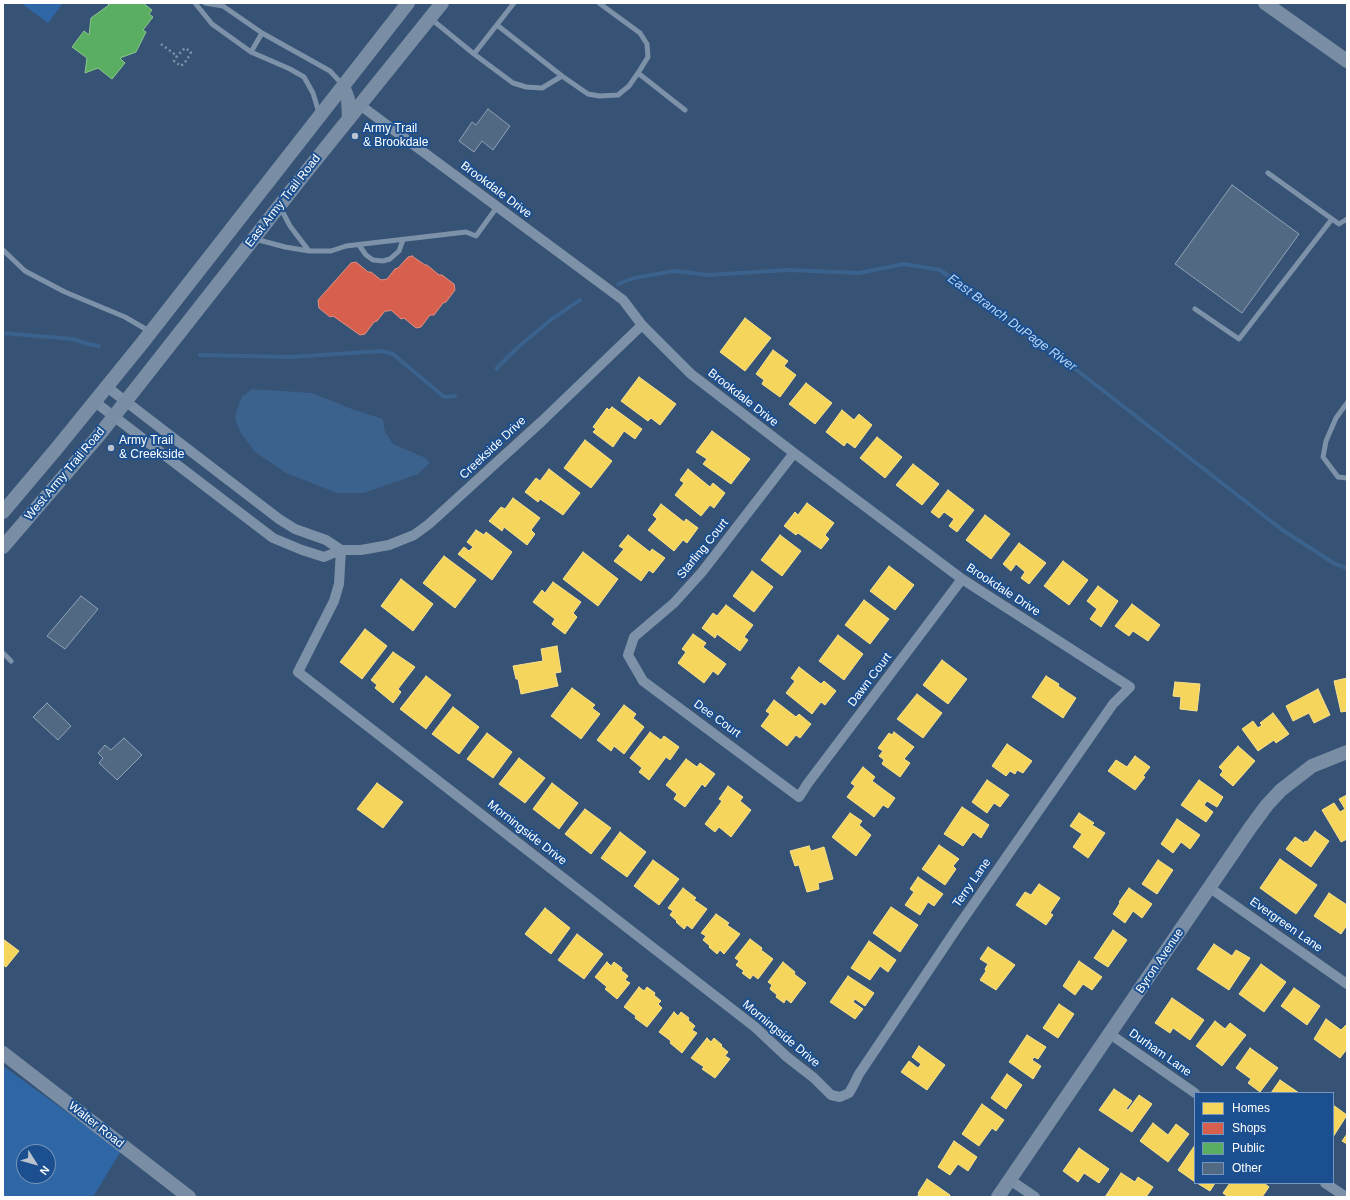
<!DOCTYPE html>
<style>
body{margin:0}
#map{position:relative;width:1350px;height:1200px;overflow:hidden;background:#365274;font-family:Helvetica,sans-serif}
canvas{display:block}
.frame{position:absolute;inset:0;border:4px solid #fff;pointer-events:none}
.legend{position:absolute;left:1194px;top:1092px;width:140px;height:92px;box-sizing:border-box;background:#1b4f8f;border:1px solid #7695bc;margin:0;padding:5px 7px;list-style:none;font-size:12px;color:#fff}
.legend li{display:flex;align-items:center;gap:8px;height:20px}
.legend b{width:20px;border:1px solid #7695bc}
.north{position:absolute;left:16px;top:1144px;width:40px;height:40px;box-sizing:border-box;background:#1b4f8f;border:1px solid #7695bc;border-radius:50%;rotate:127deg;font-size:11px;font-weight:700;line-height:16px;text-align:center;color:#fff}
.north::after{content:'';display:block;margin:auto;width:14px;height:18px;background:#b9c2ce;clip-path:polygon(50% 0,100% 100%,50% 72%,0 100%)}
</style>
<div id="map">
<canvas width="1350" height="1200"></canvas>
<div class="frame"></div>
<ul class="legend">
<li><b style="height:11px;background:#f6d55c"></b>Homes</li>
<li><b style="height:11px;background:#d6604d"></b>Shops</li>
<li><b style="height:11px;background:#5aae61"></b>Public</li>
<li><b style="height:11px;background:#526984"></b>Other</li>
</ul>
<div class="north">N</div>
</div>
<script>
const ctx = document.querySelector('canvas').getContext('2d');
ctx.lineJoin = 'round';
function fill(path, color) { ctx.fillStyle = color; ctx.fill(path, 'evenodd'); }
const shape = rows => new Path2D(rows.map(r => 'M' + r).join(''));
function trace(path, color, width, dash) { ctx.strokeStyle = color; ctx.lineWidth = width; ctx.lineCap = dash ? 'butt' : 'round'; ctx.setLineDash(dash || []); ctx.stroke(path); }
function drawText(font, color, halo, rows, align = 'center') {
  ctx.font = font + ' Helvetica,sans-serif'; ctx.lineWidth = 4; ctx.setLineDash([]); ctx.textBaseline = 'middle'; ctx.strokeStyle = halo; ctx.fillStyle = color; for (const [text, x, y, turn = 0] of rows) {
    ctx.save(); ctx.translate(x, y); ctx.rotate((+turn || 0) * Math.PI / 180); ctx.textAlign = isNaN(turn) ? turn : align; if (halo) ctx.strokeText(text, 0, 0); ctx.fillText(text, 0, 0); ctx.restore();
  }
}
fill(shape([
 [21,3,63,3,48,23],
 [3,1066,121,1151,93,1197,3,1197],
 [24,1152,48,1152,48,1176,24,1176]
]), '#2f66a5');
fill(shape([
 [252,389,312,393,352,409,383,419,385,432,393,444,426,458,430,463,418,474,364,493,337,493,286,473,255,452,241,433,236,422,235,415,242,397]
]), '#3b618d');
const homes = shape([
 [745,318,771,338,745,371,720,352,745,318],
 [773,350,788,361,784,366,796,375,780,397,762,384,764,380,756,374,773,350],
 [639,377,676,404,660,425,651,418,648,421,621,401,639,377],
 [806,383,832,403,815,424,789,404,806,383],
 [612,407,642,429,635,439,624,431,613,447,593,432,596,429,593,427,607,408,609,410,612,407],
 [842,410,854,420,859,414,872,425,855,448,847,442,844,446,826,432,842,410],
 [712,431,750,459,731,484,703,464,707,459,696,452,712,431],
 [877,437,902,457,885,478,860,458,877,437],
 [585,440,612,461,591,488,564,468,585,440],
 [913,464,939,484,922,505,896,485,913,464],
 [549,469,580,493,563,515,540,499,538,502,525,492,536,478,540,481,549,469],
 [688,469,710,487,713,483,725,493,714,508,710,505,701,516,675,495,684,483,680,480,688,469],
 [948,490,974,510,957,532,949,526,954,519,944,512,939,518,931,512,948,490],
 [513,498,540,518,531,530,535,534,527,545,504,527,502,531,489,521,501,507,505,509,513,498],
 [807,503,834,523,825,535,829,539,821,549,798,533,796,535,784,526,795,512,798,515,807,503],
 [661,504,684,522,686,519,698,528,687,543,683,540,674,551,648,530,657,519,653,515,661,504],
 [985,515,1010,534,991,559,966,540,985,515],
 [476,530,484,535,486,532,512,552,492,580,458,554,464,547,469,551,473,547,467,542,476,530],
 [628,535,650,552,652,549,665,558,653,573,649,570,641,581,614,561,624,549,619,546,628,535],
 [780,535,801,551,782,576,761,560,780,535],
 [1019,543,1046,563,1029,584,1021,578,1025,572,1016,564,1011,571,1003,564,1019,543],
 [583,552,618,579,598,606,563,579,583,552],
 [444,556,476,580,455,608,423,583,444,556],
 [1063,561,1088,580,1069,605,1044,586,1063,561],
 [889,566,914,585,895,610,870,591,889,566],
 [752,571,773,587,754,612,733,596,752,571],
 [401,579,433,604,413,631,381,606,401,579],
 [553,582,581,602,573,613,577,617,565,634,552,624,555,619,533,602,542,590,545,593,553,582],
 [1098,586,1118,601,1101,627,1090,619,1097,609,1087,601,1098,586],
 [864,600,889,619,870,644,845,625,864,600],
 [1132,604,1160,625,1148,641,1133,631,1129,636,1115,626,1132,604],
 [726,605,753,625,744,637,748,640,740,651,717,634,715,638,702,628,713,613,717,616,726,605],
 [365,629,387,646,362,679,340,662,365,629],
 [693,634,706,643,703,647,726,664,718,675,713,671,704,683,678,663,686,652,682,649,693,634],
 [838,635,863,654,844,680,819,661,838,635],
 [557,646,561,672,555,673,558,686,521,694,518,679,516,679,513,666,543,661,541,649,557,646],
 [393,652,415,667,398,689,401,692,393,703,375,688,377,685,371,680,393,652],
 [942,660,967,679,948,704,923,685,942,660],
 [799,667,821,684,824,681,836,691,825,705,821,702,812,714,786,693,795,681,791,678,799,667],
 [426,676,451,695,426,729,400,709,426,676],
 [1046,676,1059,684,1058,686,1076,698,1063,718,1032,697,1046,676],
 [1347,678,1347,711,1341,712,1334,681,1347,678],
 [1175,682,1200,684,1197,711,1180,709,1181,697,1173,696,1175,682],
 [572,688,595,705,592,708,600,714,581,739,551,716,572,688],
 [1318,689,1330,715,1314,723,1309,713,1293,721,1286,706,1318,689],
 [917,694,942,713,923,738,897,719,917,694],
 [774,700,796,717,799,714,811,724,800,738,796,735,787,746,761,726,770,714,766,711,774,700],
 [624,705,636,714,633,718,644,727,624,754,614,746,611,751,597,740,624,705],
 [453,707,479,727,459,754,432,734,453,707],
 [1273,713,1289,734,1276,743,1274,740,1258,751,1242,729,1253,721,1258,728,1262,725,1260,723,1273,713],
 [650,732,661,740,664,736,679,747,670,760,666,757,649,780,639,772,642,768,630,758,650,732],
 [894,732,914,747,904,759,910,763,900,777,882,764,884,760,879,756,883,751,878,748,889,733,892,735,894,732],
 [487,733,512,752,493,778,467,759,487,733],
 [1007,744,1032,761,1023,773,1017,770,1015,774,1010,771,1006,776,992,766,1007,744],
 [1238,746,1255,761,1233,786,1220,775,1223,771,1219,767,1238,746],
 [1135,756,1150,767,1143,776,1145,777,1135,790,1108,771,1116,760,1127,767,1135,756],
 [519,758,545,778,525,803,499,784,519,758],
 [686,759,697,767,700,763,715,774,705,787,702,784,685,807,674,799,677,794,666,785,686,759],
 [863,767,875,777,872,781,895,798,888,808,883,805,874,817,847,797,855,786,851,783,863,767],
 [987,780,1009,795,1000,807,994,803,987,813,972,802,987,780],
 [1199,780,1223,797,1217,807,1207,801,1204,805,1213,812,1206,822,1181,805,1199,780],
 [377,783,403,802,383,828,357,809,377,783],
 [552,783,578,803,559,829,533,809,552,783],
 [728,786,743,797,740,801,751,810,731,837,719,827,715,832,705,824,722,801,719,799,728,786],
 [1347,795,1347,839,1341,842,1322,810,1334,803,1340,812,1345,809,1339,799,1347,795],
 [962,807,989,825,981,838,973,832,963,846,944,834,962,807],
 [585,809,611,828,591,854,565,834,585,809],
 [850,813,862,821,859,825,871,835,856,856,832,837,850,813],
 [1079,813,1094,823,1092,825,1105,833,1088,858,1073,847,1082,834,1070,826,1079,813],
 [1177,819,1200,835,1190,849,1181,842,1173,853,1161,844,1177,819],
 [1315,831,1329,841,1311,867,1286,849,1295,837,1304,843,1305,841,1307,842,1315,831],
 [620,832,646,852,627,877,601,858,620,832],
 [939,845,959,859,953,866,956,869,945,885,922,869,939,845],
 [809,846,811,851,824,847,833,879,818,883,819,889,807,892,799,865,795,866,790,851,809,846],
 [1280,859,1317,885,1296,914,1260,888,1280,859],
 [653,860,679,879,659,905,634,886,653,860],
 [1158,860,1173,870,1157,894,1142,884,1158,860],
 [918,877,943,894,934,906,928,902,920,915,905,905,914,892,910,889,918,877],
 [1039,884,1060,898,1050,913,1053,915,1046,925,1016,905,1025,892,1031,895,1039,884],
 [683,888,696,898,694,900,707,909,692,929,687,925,684,929,676,922,677,921,670,915,673,911,668,908,683,888],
 [1129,888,1152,904,1142,918,1133,911,1125,923,1113,914,1120,903,1119,902,1129,888],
 [1329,893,1347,905,1347,925,1341,934,1314,916,1329,893],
 [891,907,918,925,900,952,873,933,891,907],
 [545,908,570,928,551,954,525,934,545,908],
 [716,914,729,923,727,925,740,934,724,954,720,950,717,954,709,947,710,946,703,940,706,936,701,933,716,914],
 [1113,930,1127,940,1108,967,1094,958,1113,930],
 [577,934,603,954,584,979,558,960,577,934],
 [3,939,19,951,6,967,3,965,3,939],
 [750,939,762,948,761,950,773,959,758,979,753,975,750,979,742,973,744,971,736,965,739,961,735,958,750,939],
 [869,941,896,960,888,972,880,966,870,980,851,968,869,941],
 [1214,944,1232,956,1236,950,1250,958,1229,990,1197,969,1214,944],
 [988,947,1015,965,996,990,980,980,986,971,985,969,988,964,980,959,988,947],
 [1079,961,1102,977,1092,990,1083,984,1075,995,1063,986,1079,961],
 [607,962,611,966,614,962,622,968,621,970,628,976,625,980,630,983,617,999,605,989,607,987,595,977,607,962],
 [783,962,795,972,794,974,806,983,791,1003,786,999,784,1003,776,997,777,995,770,989,772,985,768,982,783,962],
 [1261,964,1286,982,1264,1012,1239,994,1261,964],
 [848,976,874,993,865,1006,855,999,853,1002,863,1009,855,1019,830,1002,848,976],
 [639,987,644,991,647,987,655,993,654,995,661,1001,658,1004,662,1008,647,1027,635,1018,636,1016,624,1007,639,987],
 [1294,988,1320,1006,1307,1025,1281,1006,1294,988],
 [1172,998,1204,1020,1190,1040,1173,1028,1170,1033,1155,1023,1172,998],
 [1059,1004,1074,1014,1058,1038,1043,1028,1059,1004],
 [674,1012,678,1016,681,1012,689,1018,688,1020,695,1026,692,1030,697,1033,682,1053,670,1043,671,1041,659,1032,674,1012],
 [1326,1019,1341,1030,1346,1025,1347,1025,1347,1049,1340,1058,1314,1039,1326,1019],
 [1215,1021,1225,1029,1230,1023,1246,1035,1222,1066,1196,1046,1215,1021],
 [1027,1035,1046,1047,1038,1059,1034,1057,1032,1060,1041,1066,1033,1079,1009,1062,1027,1035],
 [707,1038,711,1042,714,1038,722,1045,721,1046,728,1052,725,1056,730,1059,715,1078,702,1069,704,1067,691,1058,707,1038],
 [919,1046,945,1065,927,1090,901,1072,909,1061,918,1068,921,1064,912,1057,919,1046],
 [1250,1048,1278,1068,1260,1092,1248,1083,1251,1079,1236,1068,1250,1048],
 [1007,1074,1022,1085,1006,1109,991,1098,1007,1074],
 [1280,1080,1299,1093,1271,1093,1280,1080],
 [1114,1089,1132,1101,1126,1109,1128,1110,1139,1095,1152,1104,1132,1132,1099,1110,1114,1089],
 [982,1104,1004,1120,996,1131,992,1128,979,1146,962,1134,982,1104],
 [1333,1105,1347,1115,1333,1137,1333,1105],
 [1153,1123,1168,1135,1176,1124,1189,1134,1168,1162,1140,1141,1153,1123],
 [1347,1134,1347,1144,1342,1141,1347,1134],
 [954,1141,977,1157,968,1171,958,1164,950,1175,938,1167,954,1141],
 [1195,1145,1195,1182,1178,1170,1195,1145],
 [1079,1148,1109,1169,1099,1183,1084,1173,1078,1182,1063,1171,1079,1148],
 [1121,1173,1135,1182,1138,1177,1153,1187,1146,1197,1105,1197,1121,1173],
 [927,1179,950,1195,949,1197,917,1197,919,1194,918,1193,927,1179],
 [1197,1183,1215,1183,1210,1191,1197,1183],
 [1230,1183,1264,1183,1269,1187,1262,1197,1228,1197,1223,1193,1230,1183]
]);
fill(homes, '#f6d55c');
trace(homes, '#f9e28d', 1);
const shops = shape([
 [412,256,425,265,427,265,439,275,442,275,454,284,455,290,446,302,443,303,434,315,430,315,421,327,416,328,404,318,401,319,391,310,389,311,385,311,377,321,374,322,365,334,360,335,333,316,330,317,319,308,318,300,351,263,356,262,368,272,371,272,381,280,387,279,395,269,398,268,408,257,412,256]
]);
fill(shops, '#d6604d');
trace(shops, '#e29082', 1);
const public = shape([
 [107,3,143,3,152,10,149,14,153,17,143,30,146,32,136,52,120,58,125,63,112,79,98,68,85,73,87,58,72,47,84,31,89,35,91,18,109,5,107,3]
]);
fill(public, '#5aae61');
trace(public, '#8cc690', 1);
trace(shape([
 [618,284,634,278,674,271,708,275,788,270,859,273,904,264,940,270,990,305,1056,354,1281,529,1335,564,1347,568],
 [3,333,73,339,88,344,99,346],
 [200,355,291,357,382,351,393,354,444,397,455,396],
 [496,369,517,348,552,319,580,300]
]), '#3b618d', 4);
const building = shape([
 [488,109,510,126,493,150,482,141,474,152,459,141,472,122,476,125,488,109],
 [1232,185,1299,234,1242,313,1175,264,1232,185],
 [81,596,98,609,65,649,47,636,81,596],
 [47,703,71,726,58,740,33,717,47,703],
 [124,738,142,755,117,780,99,763,103,758,98,753,105,745,111,750,124,738]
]);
fill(building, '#526984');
trace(building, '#92a2b6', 1);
trace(shape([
 [161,44,177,56,174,61,181,66,187,60,191,52,185,48,177,56]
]), '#7d92a8', 2.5, [2, 3]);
trace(shape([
 [195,3,212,24,251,52,290,69,304,77,313,93,319,113],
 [205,3,223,6,262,33,330,71,343,85],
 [599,3,640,33,647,44,648,57,638,73],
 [430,18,474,54,514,3],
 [497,25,562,76,588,94,599,96,618,95,629,86,638,73,685,110],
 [251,52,262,33],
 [474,54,513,83,526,87,542,88,562,76],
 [1268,173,1339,224,1347,219],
 [255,239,285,247,309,251,290,226,280,207],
 [359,245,366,255,373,260,383,261,390,259,399,251,403,240],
 [3,250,25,271,65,292,125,317,149,331],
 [309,251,331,251,346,246,466,232,476,236,497,207],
 [1195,309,1239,339,1332,219],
 [1347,403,1336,418,1326,441,1323,457,1338,477,1347,478],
 [3,653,11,661]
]), '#7d92a8', 5);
trace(shape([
 [360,105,623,300,642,325,691,374,794,453,962,579,1130,687,1113,704,959,925,859,1074,853,1086,849,1093,840,1097,831,1095,814,1078,787,1057,755,1027,298,672,334,601,339,584,341,550,361,550,389,545,414,535,429,524,541,422,642,325],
 [95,402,273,538,302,550,324,557,341,550,326,540,295,529,279,519,107,387],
 [794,453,702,572,674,603,634,637,628,655,643,681,799,797,808,783,962,579],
 [1210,888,1347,984],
 [1110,1034,1195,1093],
 [1010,1180,1035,1197],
 [1325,1183,1346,1197]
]), '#7d92a8', 10);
trace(shape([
 [1265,3,1347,61],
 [343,86,348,99,349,119],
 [3,512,57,448,143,342,408,3],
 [3,547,100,434,306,172,442,3],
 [3,1053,189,1197],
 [998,1197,1250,828,1267,805,1281,790,1312,766,1347,752]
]), '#798da4', 14);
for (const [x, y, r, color] of [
 [355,136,4,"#b9c2ce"],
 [111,448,4,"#b9c2ce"]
]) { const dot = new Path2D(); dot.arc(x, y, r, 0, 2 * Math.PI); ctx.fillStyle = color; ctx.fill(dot); trace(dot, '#1b4f8f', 1.5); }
drawText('12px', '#fff', '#1b4f8f', [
 ["Army Trail",363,129],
 ["& Brookdale",363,143],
 ["Army Trail",119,441],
 ["& Creekside",119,455]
], 'left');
drawText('12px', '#fff', '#1b4f8f', [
 ["Brookdale Drive",496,190,37],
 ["East Army Trail Road",283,201,-52],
 ["Brookdale Drive",743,398,38],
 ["Creekside Drive",493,448,-43],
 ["West Army Trail Road",65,474,-50],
 ["Starling Court",703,549,-51],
 ["Brookdale Drive",1003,590,33],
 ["Dawn Court",870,680,-53],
 ["Dee Court",717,719,36],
 ["Morningside Drive",527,833,38],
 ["Terry Lane",972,883,-55],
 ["Evergreen Lane",1286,925,35],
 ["Byron Avenue",1160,961,-56],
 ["Morningside Drive",781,1034,40],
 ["Durham Lane",1160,1053,35],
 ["Walter Road",96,1125,38]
]);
drawText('italic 13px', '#b5d3f5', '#1b4f8f', [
 ["East Branch DuPage River",1012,323,36]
]);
</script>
